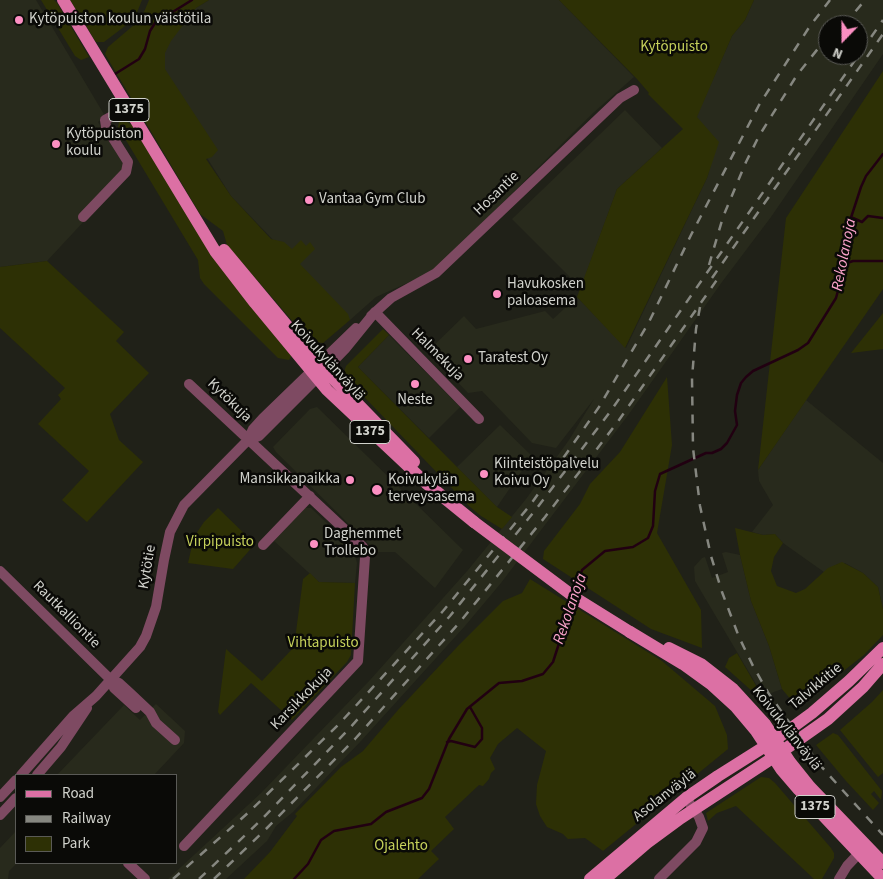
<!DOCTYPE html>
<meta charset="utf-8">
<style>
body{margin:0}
#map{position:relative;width:883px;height:879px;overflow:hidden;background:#202118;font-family:"Source Sans 3",sans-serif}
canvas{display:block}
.legend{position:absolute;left:15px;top:774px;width:162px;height:90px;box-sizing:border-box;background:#0a0a07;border:1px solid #5a5a56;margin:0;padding:6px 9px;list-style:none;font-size:15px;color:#d1d2cc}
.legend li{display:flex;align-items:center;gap:10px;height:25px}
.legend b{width:25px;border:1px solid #5a5a56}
.north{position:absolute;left:818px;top:15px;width:50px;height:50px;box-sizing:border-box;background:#0a0a07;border:1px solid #5a5a56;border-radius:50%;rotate:202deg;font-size:14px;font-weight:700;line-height:20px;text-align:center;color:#d1d2cc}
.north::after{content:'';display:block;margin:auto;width:18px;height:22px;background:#fc8fc2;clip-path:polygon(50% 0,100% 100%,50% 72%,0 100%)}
</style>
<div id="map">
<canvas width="883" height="879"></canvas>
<ul class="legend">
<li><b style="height:6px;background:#dc70a4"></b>Road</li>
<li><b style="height:6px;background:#868780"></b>Railway</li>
<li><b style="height:14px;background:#2d3005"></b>Park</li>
</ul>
<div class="north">N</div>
</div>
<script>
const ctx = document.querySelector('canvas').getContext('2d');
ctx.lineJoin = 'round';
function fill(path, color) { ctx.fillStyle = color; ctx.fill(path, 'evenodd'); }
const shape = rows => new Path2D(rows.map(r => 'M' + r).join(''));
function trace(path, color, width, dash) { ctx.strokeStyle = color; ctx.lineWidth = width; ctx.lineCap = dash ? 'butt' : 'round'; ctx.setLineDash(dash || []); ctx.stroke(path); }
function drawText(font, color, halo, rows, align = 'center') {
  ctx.font = font + ' "Source Sans 3",sans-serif'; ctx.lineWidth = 5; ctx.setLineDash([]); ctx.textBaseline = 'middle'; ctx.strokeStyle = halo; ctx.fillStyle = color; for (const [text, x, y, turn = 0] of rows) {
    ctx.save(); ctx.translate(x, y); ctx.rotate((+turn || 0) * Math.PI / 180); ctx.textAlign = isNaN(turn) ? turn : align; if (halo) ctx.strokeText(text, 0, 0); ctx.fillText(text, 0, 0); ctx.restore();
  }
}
fill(shape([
 [0,0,36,0,105,116,98,122,125,167,87,218,47,261,0,267],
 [209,0,559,0,634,77,593,113,434,271,376,297,350,320,231,196,135,43],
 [754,0,883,0,883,54,771,217,722,282,629,414,501,583,465,626,361,741,293,812,276,826,267,841,226,879,168,879,261,793,370,680,468,570,526,499,569,440,594,399,556,448,532,443,482,391,468,393,428,351,464,316,476,329,545,311,553,319,577,297,626,348,707,178,711,164,696,117,732,36,745,20],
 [828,25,858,25,858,55,828,55],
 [625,110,662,148,617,189,581,288,512,219],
 [389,335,460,407,429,438,358,367],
 [806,400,883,463,883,609,878,587,863,573,845,563,838,564,824,572,783,543,775,534,763,535,752,532,773,505,759,481,758,470],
 [317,407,463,550,435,588,395,552,371,552,371,546,276,452,273,447,310,409],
 [500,425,532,456,497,507,457,467],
 [305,508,311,508,353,548,357,563,355,583,319,582,274,541],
 [726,552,740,555,751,601,769,646,782,689,763,696,695,581,694,567,702,558,705,557,712,578,728,572,722,553],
 [156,704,185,731,184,743,154,775,57,775,124,705,140,720],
 [16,831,17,863,9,871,8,879,0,879,0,848]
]), '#282a1c');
fill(shape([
 [41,0,54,0,57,3,89,57,81,60,75,56],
 [70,0,142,0,136,15,129,23,104,42,96,42],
 [149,0,209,0,196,8,171,41,165,53,165,69,218,150,212,157,206,159,231,196,271,239,284,242,292,249,301,240,306,246,310,242,315,249,300,264,348,314,350,320,323,343,314,342,307,338,227,245,223,231,200,214,105,54,108,47,141,19],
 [559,0,754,0,745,20,732,36,697,117,719,142,707,178,625,348,577,297,617,189,683,129,648,94,649,93,637,79],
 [883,71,883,289,758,470,786,218],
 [122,119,132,125,292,355,289,360,278,358,204,284,200,278,198,260,118,127,119,122],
 [47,261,124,332,116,341,149,373,110,414,119,440,143,462,87,522,62,500,89,471,38,424,61,399,58,395,65,388,0,328,0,267],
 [883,313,883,349,851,353],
 [383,329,389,335,358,367,457,467,497,507,512,517,502,529,481,516,470,507,346,378,344,372,346,366],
 [667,377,672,445,657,533,701,610,702,648,651,629,543,559,544,551,580,504,590,484,620,452],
 [218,508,255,544,233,569,188,563,194,537,204,522],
 [735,528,763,535,775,534,783,543,774,557,771,571,777,586,796,593,805,589,828,568,842,562,863,573,878,587,883,609,883,635,864,655,797,707,782,689,769,646,751,601,740,555],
 [310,573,319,582,355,583,351,655,347,662,292,720,251,683,220,715,218,712,226,649,262,681,294,647,303,579],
 [530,579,662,661,715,706,727,735,728,749,603,851,585,838,568,839,563,834,547,827,540,816,536,804,537,785,546,751,517,728,498,744,490,758,495,769,491,773,489,779,483,786,479,785,445,817,454,829,431,851,439,859,418,879,244,879,270,852,297,816,295,814,341,767,363,751,398,710,459,645,503,601,522,593],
 [737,653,758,689,753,692,725,667,729,658],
 [883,690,883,773,878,777,840,730,872,702],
 [833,733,838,735,882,791,881,800,874,791,871,794,879,803,873,810,846,781,816,745],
 [761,777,769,778,775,783,831,848,834,853,834,858,822,879,814,879,736,806,717,813,708,821,706,813]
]), '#2d3005');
trace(shape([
 [115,74,139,59,145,49,150,31,155,23,192,0],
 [853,218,862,222,868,216,883,218],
 [841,265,853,261,883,261],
 [575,593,582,570,605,551,633,547,648,538,653,526,655,491,660,474,706,453,712,453,721,449,727,443,737,425,735,411,737,395,741,383,746,377,753,371,798,350,808,343,836,298,839,287,839,277,846,252,845,236,861,187,866,176,883,154],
 [447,742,451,741,475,747,482,739,482,728,470,707],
 [294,879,308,864,321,840,334,831,371,824,386,812,422,798,429,789,449,739,467,709,499,683,522,681,543,674,553,662,573,600]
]), '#210011', 2.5);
trace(shape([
 [83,217,126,172,128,162,106,127,105,120,127,108],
 [375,312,479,419],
 [371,316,391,298,436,273,620,98,634,90],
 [248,440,253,429,263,418,356,328],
 [263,545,310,496],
 [0,571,111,680,119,683,131,694,150,712,156,723,175,740],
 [111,680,114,688,136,708],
 [21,775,73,716,96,696,140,647,146,636,156,607,164,560,170,532,184,505,248,440,259,436,317,378,345,349,375,312],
 [37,775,61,747,87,708],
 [0,797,16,780],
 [0,815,16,798],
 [184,846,358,661,365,557,363,547,357,541,189,384],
 [128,863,145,879],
 [659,879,696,842,703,828,699,817,686,798],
 [839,879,847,866,864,848]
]), '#7e4a62', 10);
trace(shape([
 [63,0,215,251,255,303,327,390,426,483,474,522],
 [224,250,319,364,414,462],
 [630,632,683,664,712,685,735,706,756,731,781,769,799,790,883,879],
 [669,648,701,664,733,689,765,724,790,762,810,787,883,863],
 [590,879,686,798,718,776,775,740,812,713,849,681,883,648],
 [605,879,647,843,681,818,774,757,828,719,863,687,883,664]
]), '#dc70a4', 12);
trace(shape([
 [844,25,865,0],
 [709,265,723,217,746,162,759,136,797,75,828,36],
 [712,278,883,34],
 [700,307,696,329,692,378,693,448,700,506,711,556,722,592,739,637,753,666,769,694,819,764,883,835],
 [173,879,249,812,340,723,443,611,531,504,599,407,649,322,691,235,759,105,810,26,830,0],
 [199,879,260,821,348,730,450,616,537,508,610,412,883,20],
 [214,879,266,829,355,739,460,622,545,517,619,420,721,274]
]), '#868780', 2.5, [9, 9]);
trace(shape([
 [474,522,577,599,630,632]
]), '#dc70a4', 12);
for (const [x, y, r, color] of [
 [19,20,5,"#fc8fc2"],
 [56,144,5,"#fc8fc2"],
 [309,200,5,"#fc8fc2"],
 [497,294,5,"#fc8fc2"],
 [468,359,5,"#fc8fc2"],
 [415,384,5,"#fc8fc2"],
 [484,474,5,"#fc8fc2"],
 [350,480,5,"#fc8fc2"],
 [377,490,6,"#fc8fc2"],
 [314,544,5,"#fc8fc2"]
]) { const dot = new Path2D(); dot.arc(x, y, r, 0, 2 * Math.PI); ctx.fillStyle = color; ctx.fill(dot); trace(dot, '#0a0a07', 2); }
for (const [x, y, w] of [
 [129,110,40],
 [370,432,40],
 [815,807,40]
]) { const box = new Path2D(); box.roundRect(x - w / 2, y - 11.5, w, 23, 4); ctx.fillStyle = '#0a0a07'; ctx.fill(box); trace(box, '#d1d2cc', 1); }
drawText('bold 14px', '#d1d2cc', null, [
 ["1375",129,110],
 ["1375",370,432],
 ["1375",815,807]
]);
drawText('15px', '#d1d2cc', '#0a0a07', [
 ["Kytöpuiston koulun väistötila",29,20],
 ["Kytöpuiston",66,135],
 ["koulu",66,152],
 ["Vantaa Gym Club",319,200],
 ["Havukosken",507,285],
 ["paloasema",507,302],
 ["Taratest Oy",478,359],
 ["Neste",415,401,"center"],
 ["Kiinteistöpalvelu",494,465],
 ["Koivu Oy",494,482],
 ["Mansikkapaikka",340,480,"right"],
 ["Koivukylän",388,481],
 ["terveysasema",388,498],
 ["Daghemmet",324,535],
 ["Trollebo",324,552]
], 'left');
drawText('15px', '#c6d15b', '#0a0a07', [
 ["Kytöpuisto",674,48],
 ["Virpipuisto",220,543],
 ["Vihtapuisto",323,644],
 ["Ojalehto",401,847]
]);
drawText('15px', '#d1d2cc', '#0a0a07', [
 ["Hosantie",497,194,-44],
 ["Halmekuja",437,355,45],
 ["Koivukylänväylä",327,361,48],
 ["Kytökuja",229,401,44],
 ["Kytötie",148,567,-80],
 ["Rautkalliontie",66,615,45],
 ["Talvikkitie",816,687,-40],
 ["Karsikkokuja",302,699,-46],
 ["Koivukylänväylä",786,729,52],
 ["Asolanväylä",665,796,-38]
]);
drawText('italic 16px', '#fba3ca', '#0a0a07', [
 ["Rekolanoja",845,255,-79],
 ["Rekolanoja",571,609,-71]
]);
</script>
